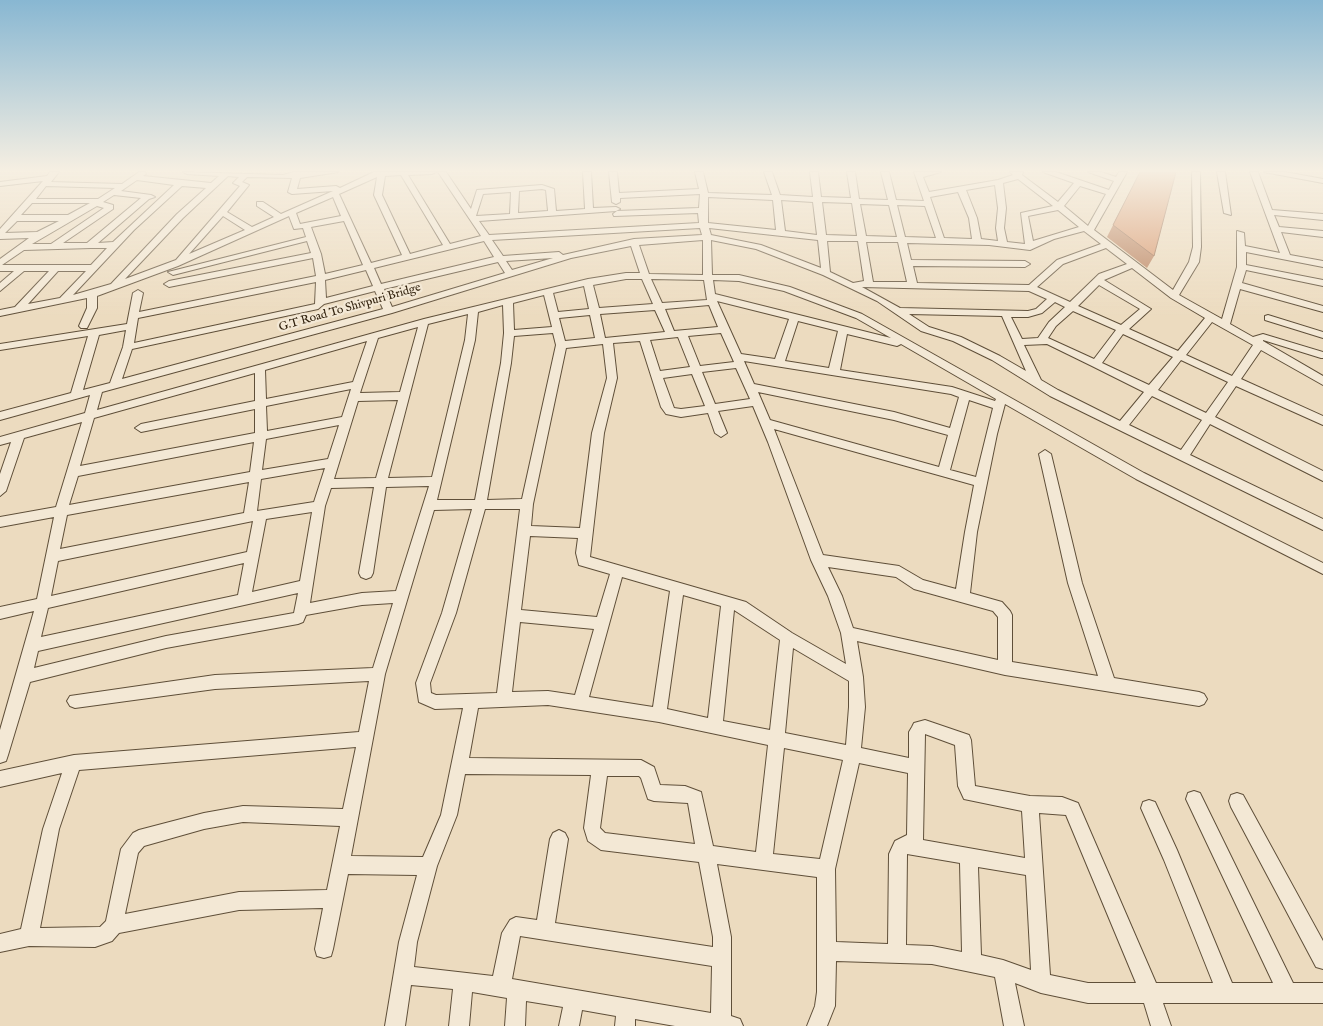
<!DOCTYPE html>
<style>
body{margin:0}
canvas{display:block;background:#ecdbbf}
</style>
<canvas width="1323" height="1026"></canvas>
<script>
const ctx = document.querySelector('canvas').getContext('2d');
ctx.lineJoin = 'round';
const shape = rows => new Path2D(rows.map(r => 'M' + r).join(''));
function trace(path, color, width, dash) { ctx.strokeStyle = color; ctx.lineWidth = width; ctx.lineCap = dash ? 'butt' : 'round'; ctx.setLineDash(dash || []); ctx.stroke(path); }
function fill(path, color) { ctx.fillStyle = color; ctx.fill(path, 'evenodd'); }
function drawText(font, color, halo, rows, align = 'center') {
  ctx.font = font + ' "IM FELL English",serif'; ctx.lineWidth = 4.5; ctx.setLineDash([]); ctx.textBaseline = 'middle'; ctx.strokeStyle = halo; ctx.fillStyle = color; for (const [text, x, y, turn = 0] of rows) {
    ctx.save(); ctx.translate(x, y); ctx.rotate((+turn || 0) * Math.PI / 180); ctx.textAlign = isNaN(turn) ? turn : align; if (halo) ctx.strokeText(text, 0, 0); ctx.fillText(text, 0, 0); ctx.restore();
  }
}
const minor = shape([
 [50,172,59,172,51,182,122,184,139,172,145,172,146,174,143,176,211,183,219,176,187,174,183,172,283,175,294,172,338,172,300,178,297,189,336,186,340,188,374,172,436,172,432,174,408,175,450,244,481,236,438,172,446,172,471,209,477,190,542,185,554,189,556,211,585,209,583,172,591,172,593,208,616,207,620,209,616,211,479,221,489,235,699,223,698,213,614,216,613,214,617,211,699,208,700,194,620,198,620,202,616,204,612,202,609,172,617,172,619,193,699,189,695,172,703,172,708,193,772,195,764,172,772,172,780,195,813,197,810,172,818,172,821,197,851,198,847,172,855,172,859,199,888,200,881,172,889,172,896,200,924,201,914,172,941,172,923,177,929,192,998,180,1013,175,1010,172,1023,172,1022,175,1058,202,1074,183,1043,172,1056,172,1109,190,1114,181,1088,172,1101,172,1116,177,1119,172,1127,172,1094,230,1173,290,1189,262,1193,247,1192,172,1200,172,1201,247,1199,262,1179,295,1222,319,1237,267,1237,231,1244,233,1245,246,1280,253,1250,172,1258,172,1272,210,1323,214,1323,220,1274,215,1279,227,1323,231,1323,237,1281,232,1290,255,1323,261,1323,267,1246,252,1246,265,1323,280,1323,286,1246,270,1242,283,1323,306,1323,312,1240,289,1230,324,1253,337,1263,334,1323,352,1323,358,1321,358,1263,340,1263,341,1323,376,1323,385,1261,350,1241,379,1323,416,1323,425,1236,386,1215,417,1323,471,1323,481,1210,424,1190,455,1323,519,1323,530,1050,396,992,360,953,341,921,331,877,301,823,275,756,249,711,240,712,275,739,275,790,287,862,314,1144,473,1323,563,1323,574,1136,479,1005,404,997,434,977,532,970,593,1002,602,1010,611,1012,615,1012,662,1098,676,1068,583,1039,454,1045,450,1051,454,1082,583,1114,678,1199,692,1204,694,1207,699,1204,704,1199,706,1005,675,857,641,863,677,865,707,861,748,909,758,909,732,912,727,914,723,925,720,969,735,971,740,975,786,1030,796,1062,797,1078,803,1156,983,1213,983,1164,860,1141,808,1143,802,1149,800,1155,802,1177,850,1232,983,1273,983,1186,799,1188,793,1194,791,1200,793,1293,983,1323,983,1323,1003,1163,1003,1171,1026,1151,1026,1144,1003,1088,1003,1041,993,1015,983,1024,1026,1004,1026,995,977,932,964,836,961,835,1006,827,1026,807,1026,815,1006,817,992,817,877,717,864,731,937,731,1016,740,1019,743,1026,675,1026,635,1019,635,1026,615,1026,616,1016,582,1010,579,1026,559,1026,563,1007,526,1001,525,1026,505,1026,507,998,472,992,469,1026,449,1026,453,989,411,985,405,1026,385,1026,399,942,417,875,348,874,333,949,331,956,324,958,317,956,315,949,323,908,239,910,119,933,112,941,95,947,29,946,0,952,0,934,21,929,43,829,62,773,0,787,0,771,74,755,359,732,369,681,215,689,75,708,70,706,67,701,70,696,215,675,373,668,393,603,362,605,306,615,303,622,298,624,166,648,30,682,8,755,6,761,0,763,0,730,34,611,0,619,0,607,37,599,54,517,0,527,0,517,56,507,82,422,24,438,6,491,0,496,0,474,11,442,0,445,0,437,85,413,90,395,0,420,0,412,71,393,88,336,0,350,0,344,127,324,133,293,138,290,143,293,139,312,316,276,313,258,169,287,164,284,169,281,311,253,307,241,173,275,168,272,306,237,303,228,294,229,289,216,178,266,97,296,97,308,87,328,81,328,79,326,87,308,87,298,0,316,0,310,15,307,49,271,24,271,0,291,0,283,14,271,0,271,0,259,29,238,0,239,0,229,43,181,0,186,0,182,47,176,50,172],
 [401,175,443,245,410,254,382,195,385,176,401,175],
 [228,176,239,177,233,183,240,186,176,260,125,279,183,218,228,176],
 [247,177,292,178,288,192,292,194,333,191,281,214,263,202,257,202,257,206,274,217,252,227,227,212,249,185,242,182,247,177],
 [377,177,374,195,402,255,371,263,339,194,377,177],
 [1018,179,1053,206,1021,213,1025,244,1007,242,1004,228,1006,208,1003,183,1018,179],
 [137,180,174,185,113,242,98,243,149,199,155,197,151,195,121,191,137,180],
 [995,185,998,208,996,228,998,241,981,239,977,218,966,190,995,185],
 [46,186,115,188,98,199,36,199,46,186],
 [182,186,206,188,177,214,111,284,73,295,134,230,182,186],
 [1080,186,1106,194,1088,226,1064,206,1080,186],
 [542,189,546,190,548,211,518,213,519,191,542,189],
 [511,192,510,214,476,216,483,194,511,192],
 [958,192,969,218,972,239,944,238,930,197,958,192],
 [114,195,141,198,87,243,63,243,113,209,113,205,103,202,114,195],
 [333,197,341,216,300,224,296,213,333,197],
 [708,197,773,200,776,230,708,223,708,197],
 [781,200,813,202,817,235,785,231,781,200],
 [822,202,852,203,857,236,826,235,822,202],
 [32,203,90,203,68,215,21,215,32,203],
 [860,204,889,205,897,237,866,236,860,204],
 [897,205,925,206,936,238,905,237,897,205],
 [97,206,104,208,51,244,32,244,97,206],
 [1058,210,1079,227,1033,241,1028,216,1058,210],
 [223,216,245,230,189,254,223,216],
 [17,221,59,221,37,232,5,233,17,221],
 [344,221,363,265,325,274,321,254,311,227,344,221],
 [700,228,702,235,634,239,563,255,559,252,503,256,492,240,700,228],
 [709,228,818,240,821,268,761,245,711,235,709,228],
 [1084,231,1101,244,1057,260,1029,285,917,283,913,266,1025,267,1030,264,1025,261,911,260,907,243,989,245,1030,250,1054,239,1084,231],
 [703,240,703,275,649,274,639,245,703,240],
 [484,241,494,257,381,284,374,268,484,241],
 [827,241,858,241,864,281,853,283,830,272,827,241],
 [866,242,898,242,907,282,873,282,866,242],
 [631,246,640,273,626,273,588,279,424,319,97,410,102,392,392,313,571,258,631,246],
 [91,248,107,248,91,265,2,265,24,250,91,248],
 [1106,248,1127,264,1099,274,1070,302,1037,287,1063,264,1106,248],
 [553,258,512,270,506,261,553,258],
 [498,262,505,273,392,307,384,289,498,262],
 [1132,268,1171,298,1205,318,1178,351,1129,329,1151,309,1104,280,1132,268],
 [366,270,373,286,326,298,325,280,366,270],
 [58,271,86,271,60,298,28,304,58,271],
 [626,279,642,279,653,304,599,308,593,285,626,279],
 [651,279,704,280,707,300,662,303,651,279],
 [713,280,739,281,784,291,856,318,891,338,715,294,713,280],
 [316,282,315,304,134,343,138,318,316,282],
 [1099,285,1140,309,1121,325,1078,306,1099,285],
 [584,286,589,309,558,312,553,293,584,286],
 [862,287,1029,291,1047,299,1036,309,1028,311,900,308,862,287],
 [375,291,383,309,122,379,132,349,318,309,324,304,375,291],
 [544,295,552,327,514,330,513,303,544,295],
 [717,301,789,319,775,359,741,354,717,301],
 [1055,302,1065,307,1049,322,1038,338,1022,339,1011,317,1028,317,1042,313,1055,302],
 [503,305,504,333,501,363,475,500,437,500,475,340,478,312,503,305],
 [709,305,718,327,674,331,665,309,709,305],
 [655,310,665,332,605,338,600,314,655,310],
 [1073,311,1116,330,1094,359,1048,338,1056,326,1073,311],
 [468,314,465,340,432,477,388,478,428,324,468,314],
 [909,314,1002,316,1026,371,1000,356,961,337,929,327,909,314],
 [590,315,595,338,565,341,559,318,590,315],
 [798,321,838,331,829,368,785,361,798,321],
 [1212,322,1253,345,1232,376,1186,355,1212,322],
 [418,327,400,392,360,393,378,338,418,327],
 [126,330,123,347,110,383,83,390,99,335,126,330],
 [553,333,556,345,522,499,487,500,511,363,514,336,553,333],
 [721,333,734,362,700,366,688,336,721,333],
 [847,334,897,346,901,344,996,399,995,401,952,387,840,370,847,334],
 [1123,334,1173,357,1149,385,1102,363,1123,334],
 [678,337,690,367,660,371,650,340,678,337],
 [367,341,353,382,266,399,265,370,367,341],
 [640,341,661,407,666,414,681,417,708,413,715,433,721,437,727,433,718,411,753,406,768,442,811,560,828,596,841,633,846,664,792,633,746,602,590,557,604,433,617,378,613,343,640,341],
 [603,344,607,378,592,433,580,528,531,526,533,504,566,348,603,344],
 [1047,344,1092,366,1144,392,1120,421,1058,390,1041,380,1024,345,1047,344],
 [1181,360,1228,382,1206,413,1158,390,1181,360],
 [744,361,951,394,959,397,950,428,894,412,754,384,744,361],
 [736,368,750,399,715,404,702,372,736,368],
 [255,373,255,401,141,424,135,428,141,432,255,409,255,433,80,466,94,418,255,373],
 [692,374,705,406,681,409,674,408,663,378,692,374],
 [351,389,342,417,267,431,266,406,351,389],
 [758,392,894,420,948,435,939,467,770,420,758,392],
 [1152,396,1202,420,1181,450,1129,425,1152,396],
 [398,400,376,478,334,479,358,401,398,400],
 [969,400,993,408,976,477,950,470,969,400],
 [339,425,328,459,262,470,266,439,339,425],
 [774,429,974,485,965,532,956,589,923,580,899,566,823,555,774,429],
 [254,442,250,472,69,505,78,476,254,442],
 [325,468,314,502,257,511,261,479,325,468],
 [249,482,244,513,60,549,67,515,249,482],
 [429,486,396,591,362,593,310,603,325,506,331,488,374,487,359,573,361,577,366,579,371,577,373,573,386,487,429,486],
 [472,509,442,613,416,683,419,702,435,709,463,708,441,815,423,857,351,856,385,674,434,510,472,509],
 [485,509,520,509,497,693,436,695,431,693,430,683,456,613,485,509],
 [312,512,300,581,252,592,266,519,312,512],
 [253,521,247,552,51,596,58,561,253,521],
 [530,536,578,538,576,553,579,565,610,574,597,617,521,610,530,536],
 [244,563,238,595,41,637,48,608,244,563],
 [828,567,896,577,914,589,993,611,998,617,998,660,853,628,842,596,828,567],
 [622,577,670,591,653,707,589,697,622,577],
 [298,593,294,613,166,636,34,668,38,651,298,593],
 [683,595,721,606,708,718,667,709,683,595],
 [734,610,780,640,770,730,723,721,734,610],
 [520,622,594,629,575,695,548,691,512,692,520,622],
 [793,648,849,681,849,707,846,745,785,733,793,648],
 [548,705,659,722,768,745,756,852,713,846,701,792,685,786,660,785,654,767,641,760,469,758,478,708,548,705],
 [925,734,955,745,958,786,964,799,1022,811,1025,858,923,840,925,734],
 [356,747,343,809,243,806,204,813,139,830,133,833,121,849,106,921,100,927,40,928,59,829,79,770,356,747],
 [784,748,843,760,820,859,773,854,784,748],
 [859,763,908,773,907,835,895,841,889,854,888,944,836,942,835,869,859,763],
 [465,774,591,775,584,828,588,841,601,850,699,862,713,937,713,947,555,923,568,839,565,833,559,830,553,833,550,839,537,920,516,917,510,920,502,933,493,976,414,967,417,942,437,866,457,815,465,774],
 [607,776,639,776,641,778,648,799,654,801,688,803,695,844,605,833,600,828,607,776],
 [1039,813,1066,815,1136,983,1088,983,1050,975,1039,813],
 [243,822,340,826,327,890,239,892,125,914,138,853,144,846,204,829,243,822],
 [907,854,960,863,962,952,932,946,906,945,907,854],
 [978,867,1026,875,1031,970,1003,960,981,955,978,867],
 [520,936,712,966,711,1013,512,979,520,936],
 [1217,172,1225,172,1231,215,1224,213,1217,172],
 [1264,172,1285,172,1323,179,1323,183,1264,172],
 [1268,315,1323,332,1323,338,1265,320,1265,316,1268,315],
 [1237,793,1243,795,1323,941,1323,969,1316,967,1231,807,1229,801,1231,795,1237,793]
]);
trace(minor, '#5f4f39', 2);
fill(minor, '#f3e8d5');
fill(shape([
 [1140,172,1154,256,1147,268,1107,237]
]), '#ba825f');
const building = shape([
 [1140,172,1176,172,1154,256,1113,225,1140,172]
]);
fill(building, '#d8976e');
trace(building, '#976a4d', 1);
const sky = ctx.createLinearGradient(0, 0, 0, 316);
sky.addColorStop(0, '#88b7d2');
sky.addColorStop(0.54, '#f6efe2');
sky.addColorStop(1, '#f6efe200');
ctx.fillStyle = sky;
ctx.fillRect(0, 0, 1323, 316);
drawText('12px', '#30200c', '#f3e8d5', [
 ["G.T Road To Shivpuri Bridge",350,308,-16]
]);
</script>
